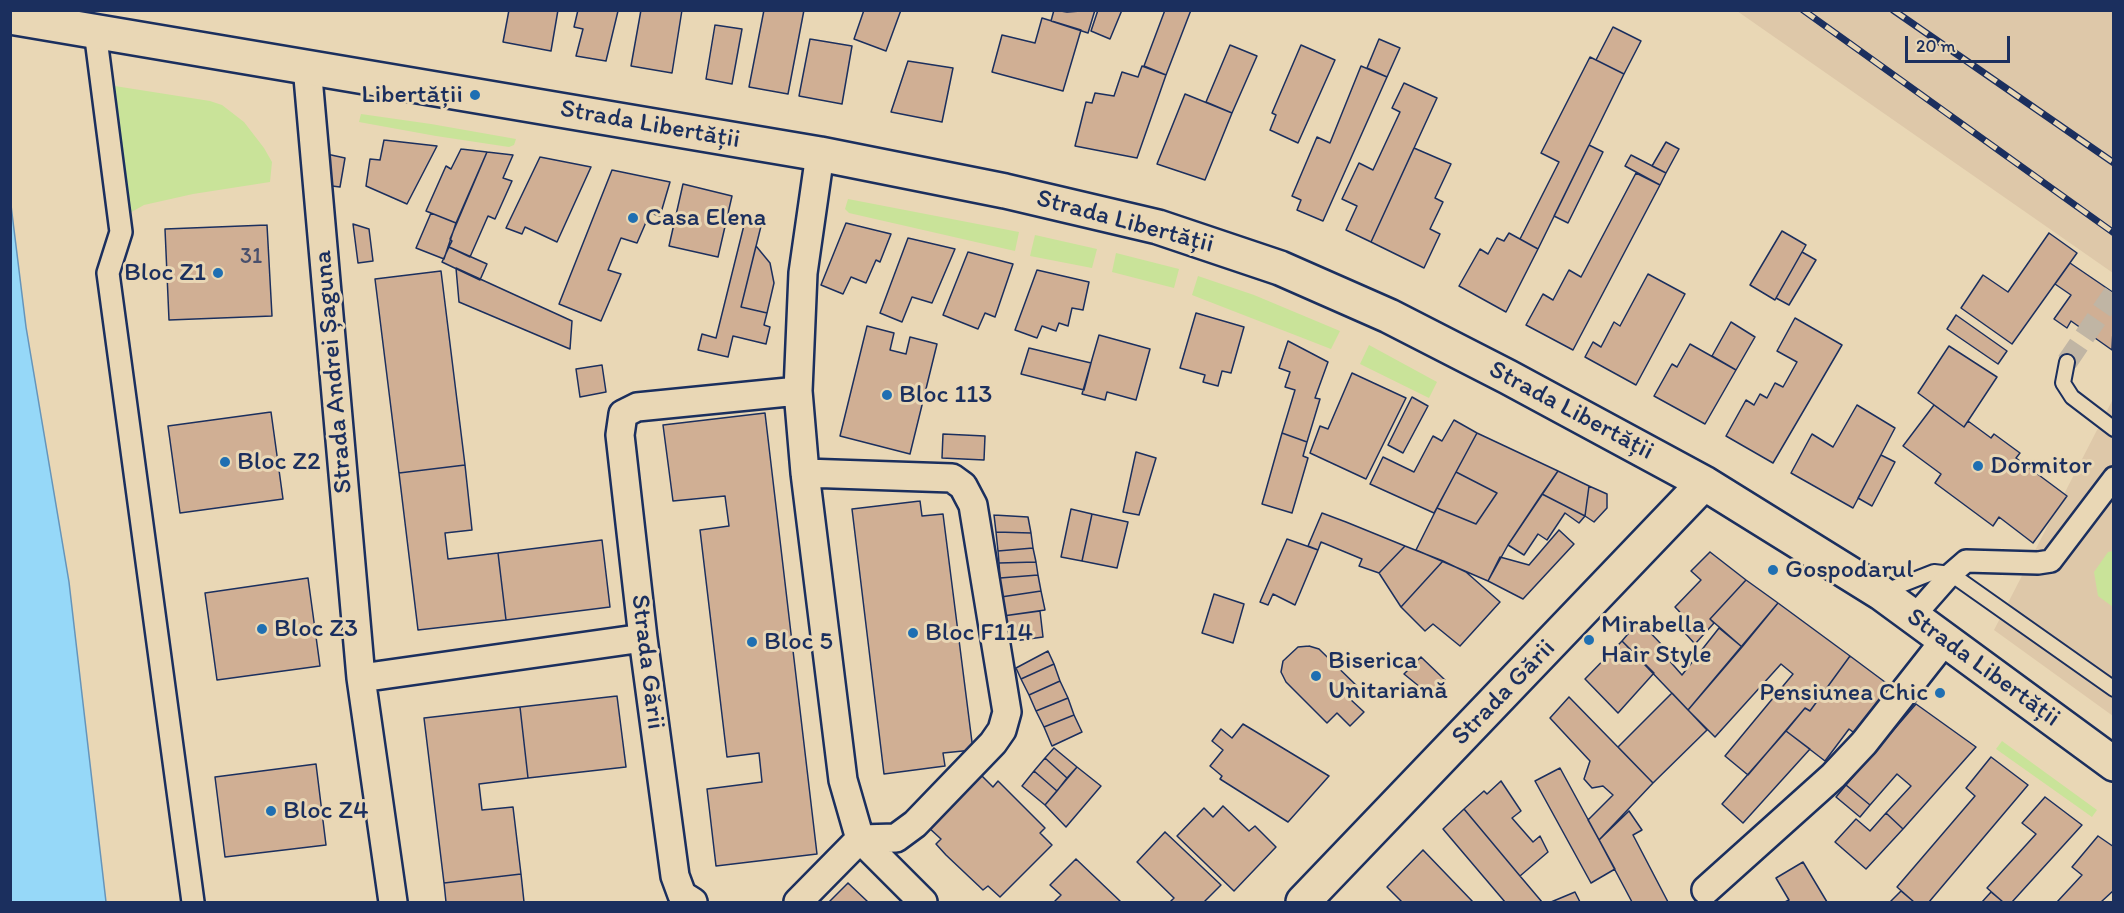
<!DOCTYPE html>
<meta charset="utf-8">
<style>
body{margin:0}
#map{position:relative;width:2124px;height:913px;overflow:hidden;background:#e9d7b5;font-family:Itim,sans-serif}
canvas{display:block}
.frame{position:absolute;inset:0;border:12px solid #1b2f5e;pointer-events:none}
.scale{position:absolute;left:1905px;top:36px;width:105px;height:27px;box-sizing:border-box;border:3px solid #1b2f5e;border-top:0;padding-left:8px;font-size:18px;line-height:21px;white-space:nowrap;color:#1b2f5e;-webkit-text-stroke:4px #e9d7b5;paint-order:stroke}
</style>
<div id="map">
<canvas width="2124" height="913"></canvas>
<div class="frame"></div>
<div class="scale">20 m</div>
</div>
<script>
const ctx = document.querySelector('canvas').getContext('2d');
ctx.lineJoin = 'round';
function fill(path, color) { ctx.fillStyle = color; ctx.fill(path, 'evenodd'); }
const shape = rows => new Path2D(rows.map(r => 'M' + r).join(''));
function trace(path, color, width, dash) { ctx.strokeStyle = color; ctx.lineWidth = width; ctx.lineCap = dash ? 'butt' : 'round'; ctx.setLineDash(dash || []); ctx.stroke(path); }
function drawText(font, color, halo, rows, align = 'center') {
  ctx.font = font + ' Itim,sans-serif'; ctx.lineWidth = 6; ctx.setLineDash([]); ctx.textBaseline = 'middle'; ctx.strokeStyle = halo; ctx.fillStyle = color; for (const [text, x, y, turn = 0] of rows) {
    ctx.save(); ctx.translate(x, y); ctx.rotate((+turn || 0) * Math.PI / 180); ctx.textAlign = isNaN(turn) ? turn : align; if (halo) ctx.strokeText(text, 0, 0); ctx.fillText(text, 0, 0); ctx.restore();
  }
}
fill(shape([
 [1737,11,2113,11,2113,273],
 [2113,399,2113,716,1994,630]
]), '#dec8a9');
fill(shape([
 [102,84,210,101,222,105,244,122,264,148,272,162,270,182,193,194,144,205,119,219],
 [361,114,431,124,516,139,514,145,509,147,436,136,359,122],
 [848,199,1019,232,1015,251,849,213,845,209],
 [1035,235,1097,249,1092,268,1030,256],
 [1116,253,1179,269,1174,288,1112,272],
 [1198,276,1254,295,1340,331,1331,349,1192,295],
 [1369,345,1437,382,1429,398,1360,364],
 [2113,551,2114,551,2113,607,2098,596,2094,572,2108,552],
 [2002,741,2097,810,2092,817,1996,749]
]), '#c9e399');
const water = shape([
 [10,197,26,327,69,582,106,902,11,902,10,197]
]);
fill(water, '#96d8f8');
trace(water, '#6594ba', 1.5);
const building = shape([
 [509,10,558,10,551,51,503,42,509,10],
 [578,10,618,11,606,61,576,56,583,29,574,27,578,10],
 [641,10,682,10,672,73,631,66,641,10],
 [764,10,804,10,788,94,749,87,764,10],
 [864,10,901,10,886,51,854,39,864,10],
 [1054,10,1067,12,1095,10,1088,33,1051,21,1054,10],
 [1098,10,1122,10,1110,39,1091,31,1098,10],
 [1191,10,1166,75,1144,66,1165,10,1191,10],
 [1042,18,1081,30,1063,91,992,72,1002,35,1035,43,1042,18],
 [715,25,742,29,732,84,706,79,715,25],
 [1613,27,1641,41,1624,74,1596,60,1613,27],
 [810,39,852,46,842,104,799,96,810,39],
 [1379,39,1400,48,1387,77,1367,68,1379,39],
 [1230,45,1257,56,1232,113,1206,102,1230,45],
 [1301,45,1335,60,1298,143,1270,130,1276,115,1272,113,1301,45],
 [1590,57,1624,74,1538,249,1520,239,1559,162,1541,153,1590,57],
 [908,61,953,68,942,122,891,112,908,61],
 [1142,66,1166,75,1137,158,1075,146,1086,102,1092,103,1095,93,1114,96,1122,72,1138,77,1142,66],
 [1361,66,1387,77,1323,221,1297,210,1301,200,1292,196,1317,137,1330,143,1361,66],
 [1404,83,1437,98,1371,242,1346,230,1357,206,1342,199,1359,163,1373,170,1400,112,1392,108,1404,83],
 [1185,94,1232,113,1205,180,1157,164,1185,94],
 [384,140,437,146,407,204,366,186,370,159,380,160,384,140],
 [1666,142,1679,149,1666,173,1652,166,1666,142],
 [1589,145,1603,152,1568,223,1554,216,1589,145],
 [1414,148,1451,164,1435,198,1443,202,1430,229,1440,234,1424,268,1371,242,1414,148],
 [461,149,487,152,456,223,426,211,446,166,451,169,461,149],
 [487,152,513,155,503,178,512,181,495,219,488,216,470,257,449,247,452,241,450,239,487,152],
 [322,153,345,158,340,187,324,185,322,153],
 [1631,155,1666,173,1660,185,1625,166,1631,155],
 [540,157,591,167,557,242,525,227,522,234,506,228,540,157],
 [612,170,670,182,660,216,650,213,637,243,621,238,608,270,621,274,601,321,559,304,612,170],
 [1636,173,1660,185,1573,350,1526,325,1543,294,1553,300,1569,270,1581,277,1636,173],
 [683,184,732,196,718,257,669,246,683,184],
 [431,213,456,223,444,259,416,248,431,213],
 [747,213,763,218,741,307,767,313,764,325,770,327,766,344,733,336,728,357,698,350,702,334,716,338,747,213],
 [846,223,891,234,880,262,876,260,866,283,851,277,843,294,821,285,846,223],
 [353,224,369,229,373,261,358,263,353,224],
 [267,225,272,316,169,320,165,229,267,225],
 [1782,231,1806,245,1775,300,1750,285,1782,231],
 [1509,233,1538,249,1506,312,1459,286,1480,249,1488,254,1497,238,1504,241,1509,233],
 [2049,233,2077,253,2012,344,1961,308,1983,275,2008,292,2049,233],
 [908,238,955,249,932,303,912,297,902,322,880,313,908,238],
 [756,246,770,263,774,283,767,313,741,307,756,246],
 [449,247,487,264,480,280,442,262,449,247],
 [968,252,1013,264,995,317,985,313,978,329,943,315,968,252],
 [1802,252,1816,260,1789,305,1776,298,1802,252],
 [2070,263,2114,293,2114,300,2109,307,2114,310,2112,350,2071,321,2067,328,2054,319,2071,295,2055,284,2070,263],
 [456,268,572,321,570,349,459,302,456,268],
 [1037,270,1089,282,1083,310,1072,308,1068,326,1059,323,1056,331,1042,326,1037,338,1015,330,1037,270],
 [441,271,465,465,399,473,375,279,441,271],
 [1648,274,1685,294,1636,385,1585,357,1593,342,1601,347,1614,322,1620,326,1648,274],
 [1196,313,1244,327,1231,373,1222,371,1218,386,1203,382,1205,375,1180,368,1196,313],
 [1956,315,2007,351,1998,364,1947,329,1956,315],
 [1795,318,1842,345,1773,463,1726,436,1746,400,1754,405,1760,394,1767,398,1775,383,1783,387,1797,362,1777,351,1795,318],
 [1731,322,1755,337,1736,370,1712,356,1731,322],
 [867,326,894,333,890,350,906,354,910,337,937,344,910,454,840,436,867,326],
 [1099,335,1150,349,1136,400,1107,392,1105,400,1082,394,1099,335],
 [1288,341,1328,362,1315,398,1320,399,1307,442,1282,433,1295,390,1285,387,1290,372,1279,368,1288,341],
 [1690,344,1736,370,1705,424,1654,396,1672,364,1677,367,1690,344],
 [1949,346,1997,377,1964,427,1918,393,1949,346],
 [1029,348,1091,363,1084,390,1021,374,1029,348],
 [602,365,606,392,580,397,576,369,602,365],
 [1352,373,1406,398,1366,479,1310,453,1320,426,1328,429,1352,373],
 [1412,397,1428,406,1403,453,1388,445,1412,397],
 [1857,405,1895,428,1853,508,1791,473,1812,434,1833,447,1857,405],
 [1934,405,1964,427,1968,421,1991,438,1994,434,2020,453,2016,458,2067,496,2033,543,1999,517,1993,526,1935,483,1941,474,1903,446,1934,405],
 [271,412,283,499,180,513,168,426,271,412],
 [765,413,817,854,716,866,707,789,762,782,759,753,727,757,700,530,729,526,725,496,673,501,663,425,765,413],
 [1454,420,1477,433,1434,513,1370,484,1383,457,1414,472,1433,436,1442,441,1454,420],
 [1282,433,1307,442,1303,456,1308,458,1292,513,1262,504,1282,433],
 [1477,433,1558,471,1508,545,1488,581,1416,550,1437,508,1476,524,1497,493,1456,472,1477,433],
 [943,434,985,436,984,460,942,458,943,434],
 [1136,452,1156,458,1139,515,1123,512,1136,452],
 [1881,455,1895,462,1872,506,1858,498,1881,455],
 [465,465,472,530,445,533,448,559,498,553,506,620,418,630,399,473,465,465],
 [1558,471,1589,486,1585,516,1542,494,1558,471],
 [1456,472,1497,493,1476,524,1437,508,1456,472],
 [1589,486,1607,494,1607,508,1594,522,1585,516,1589,486],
 [1542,494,1585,516,1579,523,1565,513,1547,540,1538,534,1524,555,1508,545,1542,494],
 [920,501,922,516,943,514,973,750,943,753,945,766,884,774,852,509,920,501],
 [1071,509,1092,514,1082,561,1061,557,1071,509],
 [1322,513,1346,522,1405,546,1379,573,1359,566,1362,559,1321,542,1318,550,1308,546,1322,513],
 [1092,514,1128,522,1117,568,1082,561,1092,514],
 [994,515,1028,517,1031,533,996,532,994,515],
 [1559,530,1574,544,1523,599,1488,581,1500,557,1529,565,1559,530],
 [996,532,1031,533,1033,548,998,551,996,532],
 [1287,539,1318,550,1295,605,1273,594,1268,605,1260,602,1287,539],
 [602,540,610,607,506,620,498,553,602,540],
 [1405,546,1443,561,1401,607,1379,573,1405,546],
 [1033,548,1036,562,999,563,998,551,1033,548],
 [1710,552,1746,580,1710,619,1714,623,1695,644,1684,632,1692,625,1675,607,1701,580,1691,571,1710,552],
 [1443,561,1466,572,1500,602,1460,646,1433,624,1425,631,1401,607,1443,561],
 [1036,562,1038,575,1000,578,999,563,1036,562],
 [1038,575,1041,591,1001,597,1000,578,1038,575],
 [308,578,320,666,217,680,205,593,308,578],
 [1746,580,1778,603,1742,647,1710,619,1746,580],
 [1041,591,1045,610,1003,616,1001,597,1041,591],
 [1214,594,1244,604,1233,643,1202,633,1214,594],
 [1778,603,1850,656,1810,711,1805,708,1748,775,1725,756,1793,674,1781,664,1715,737,1688,710,1778,603],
 [1040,611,1043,637,1007,642,1003,616,1040,611],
 [1639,621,1662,645,1659,649,1682,675,1719,628,1742,647,1688,710,1622,641,1639,621],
 [1622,641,1654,673,1618,713,1585,679,1622,641],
 [1309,646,1319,649,1360,689,1350,699,1364,712,1350,726,1337,713,1327,723,1286,682,1281,672,1283,661,1298,647,1309,646],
 [1048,651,1054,664,1021,679,1016,668,1048,651],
 [1850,656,1893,688,1857,735,1849,729,1825,761,1786,731,1805,708,1810,711,1850,656],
 [1421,657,1445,680,1431,696,1404,674,1421,657],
 [1054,664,1060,681,1029,695,1021,679,1054,664],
 [1060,681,1068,698,1036,711,1029,695,1060,681],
 [1672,693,1707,730,1653,783,1618,747,1672,693],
 [617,696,626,767,528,778,520,707,617,696],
 [1569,697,1653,783,1599,840,1588,820,1613,795,1603,786,1592,788,1584,779,1590,761,1550,718,1569,697],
 [1068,698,1074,715,1044,727,1036,711,1068,698],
 [1916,704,1976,747,1903,829,1886,813,1911,786,1897,774,1870,805,1846,785,1916,704],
 [520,707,528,778,479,784,482,810,513,807,521,874,444,883,424,718,520,707],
 [1074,715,1082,732,1052,746,1044,727,1074,715],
 [1243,724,1329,776,1288,822,1220,779,1222,776,1210,766,1223,750,1212,741,1221,729,1232,738,1243,724],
 [1786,731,1810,749,1743,823,1722,804,1786,731],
 [1054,748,1077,767,1067,778,1045,758,1054,748],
 [1991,757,2028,785,1929,902,1914,902,1897,887,1975,796,1966,788,1991,757],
 [1045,758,1067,778,1057,791,1034,771,1045,758],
 [316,764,326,845,225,857,215,777,316,764],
 [1077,767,1101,786,1066,827,1045,805,1077,767],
 [1560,768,1615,869,1591,883,1535,781,1560,768],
 [1034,771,1057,791,1045,805,1022,786,1034,771],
 [981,775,993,787,998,781,1045,828,1040,833,1052,845,1000,897,988,886,983,890,946,855,936,844,941,839,928,827,981,775],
 [1501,781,1521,811,1512,818,1533,842,1540,836,1548,852,1520,876,1464,809,1484,791,1487,794,1501,781],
 [1846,785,1870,805,1860,817,1836,797,1846,785],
 [2045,797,2082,825,2012,902,2003,902,1987,888,2036,834,2022,823,2045,797],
 [1223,806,1249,831,1255,826,1276,847,1234,891,1177,836,1204,808,1213,817,1223,806],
 [1464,809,1520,876,1542,902,1505,902,1443,829,1464,809],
 [1629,811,1642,830,1633,835,1668,902,1632,902,1599,840,1629,811],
 [1886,813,1903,829,1866,869,1835,842,1856,819,1870,831,1886,813],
 [1165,832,1221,885,1204,902,1170,902,1174,898,1137,862,1165,832],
 [2098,836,2114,847,2114,890,2101,902,2057,902,2082,875,2072,867,2098,836],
 [1423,850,1473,902,1402,902,1387,887,1423,850],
 [1076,859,1121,902,1054,902,1061,895,1050,885,1076,859],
 [1803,862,1827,902,1785,902,1789,900,1776,878,1803,862],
 [521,874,524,902,446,902,444,883,521,874],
 [848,883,868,902,829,902,848,883],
 [1901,891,1914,902,1890,902,1901,891],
 [1575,892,1580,902,1551,902,1575,892],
 [1991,892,2003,902,1982,902,1991,892]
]);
fill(building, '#d0af94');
trace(building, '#1b2f5e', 1.5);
trace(shape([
 [2067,362,2114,293]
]), '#c0b5a4', 21, [21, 10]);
const service = shape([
 [2067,362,2063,383,2072,397,2114,429],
 [1883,592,1934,572,1951,574,2114,689]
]);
const pedestrian = shape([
 [95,31,121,232,108,273,193,902],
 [1914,616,1951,574,1966,561,2038,563,2051,561,2114,478]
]);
const minor = shape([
 [307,66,361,678,393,902],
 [820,154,803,273,798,391,805,473,843,780,860,839,923,902],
 [361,678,643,638],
 [1706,890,1833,776,1864,743,1945,640],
 [693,902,682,895,675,876,643,638,620,435,623,414,637,407,798,391],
 [798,902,860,839,896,838,915,824,993,743,1002,730,1007,712,973,505,963,486,952,478,805,473]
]);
const tertiary = shape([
 [10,17,820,154,1005,191,1158,227,1280,268,1389,316,1508,377,1704,483,1881,593,2114,764],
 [1303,902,1704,483]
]);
trace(service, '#1b2f5e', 18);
trace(pedestrian, '#1b2f5e', 26);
trace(minor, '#1b2f5e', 32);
trace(tertiary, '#1b2f5e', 38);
trace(service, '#e9d7b5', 14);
trace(pedestrian, '#e9d7b5', 21);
trace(minor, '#e9d7b5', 27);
trace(tertiary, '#e9d7b5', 33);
const rail = shape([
 [1803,10,2114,233],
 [1893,10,2114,163]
]);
trace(rail, '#1b2f5e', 7);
trace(rail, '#e9d7b5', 4.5, [14]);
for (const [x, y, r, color] of [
 [475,95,6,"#1f6fb2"],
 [633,218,6,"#1f6fb2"],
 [218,273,6,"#1f6fb2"],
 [887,395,6,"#1f6fb2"],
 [225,462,6,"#1f6fb2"],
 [1978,466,6,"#1f6fb2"],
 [1773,570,6,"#1f6fb2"],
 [262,629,6,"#1f6fb2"],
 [913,633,6,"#1f6fb2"],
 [1589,640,6,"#1f6fb2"],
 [752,642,6,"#1f6fb2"],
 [1316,676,6,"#1f6fb2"],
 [1940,693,6,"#1f6fb2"],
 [271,811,6,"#1f6fb2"]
]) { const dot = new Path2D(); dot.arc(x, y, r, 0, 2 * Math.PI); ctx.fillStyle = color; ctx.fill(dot); trace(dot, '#e9d7b5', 2); }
drawText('22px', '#484f6c', null, [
 ["31",251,257]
]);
drawText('26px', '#1b2f5e', '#e9d7b5', [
 ["Libertății",463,95,"right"],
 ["Casa Elena",645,218],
 ["Bloc Z1",206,273,"right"],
 ["Bloc 113",899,395],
 ["Bloc Z2",237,462],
 ["Dormitor",1990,466],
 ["Gospodarul",1785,570],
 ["Mirabella",1601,625],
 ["Hair Style",1601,655],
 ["Bloc Z3",274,629],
 ["Bloc F114",925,633],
 ["Bloc 5",764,642],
 ["Biserica",1328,661],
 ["Unitariană",1328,691],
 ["Pensiunea Chic",1928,693,"right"],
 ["Bloc Z4",283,811]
], 'left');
drawText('26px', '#1b2f5e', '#e9d7b5', [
 ["Strada Libertății",650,125,10],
 ["Strada Libertății",1125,222,15],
 ["Strada Andrei Șaguna",334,372,-95],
 ["Strada Libertății",1571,411,28],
 ["Strada Gării",647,662,83],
 ["Strada Libertății",1983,668,36],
 ["Strada Gării",1504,693,-46]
]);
</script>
